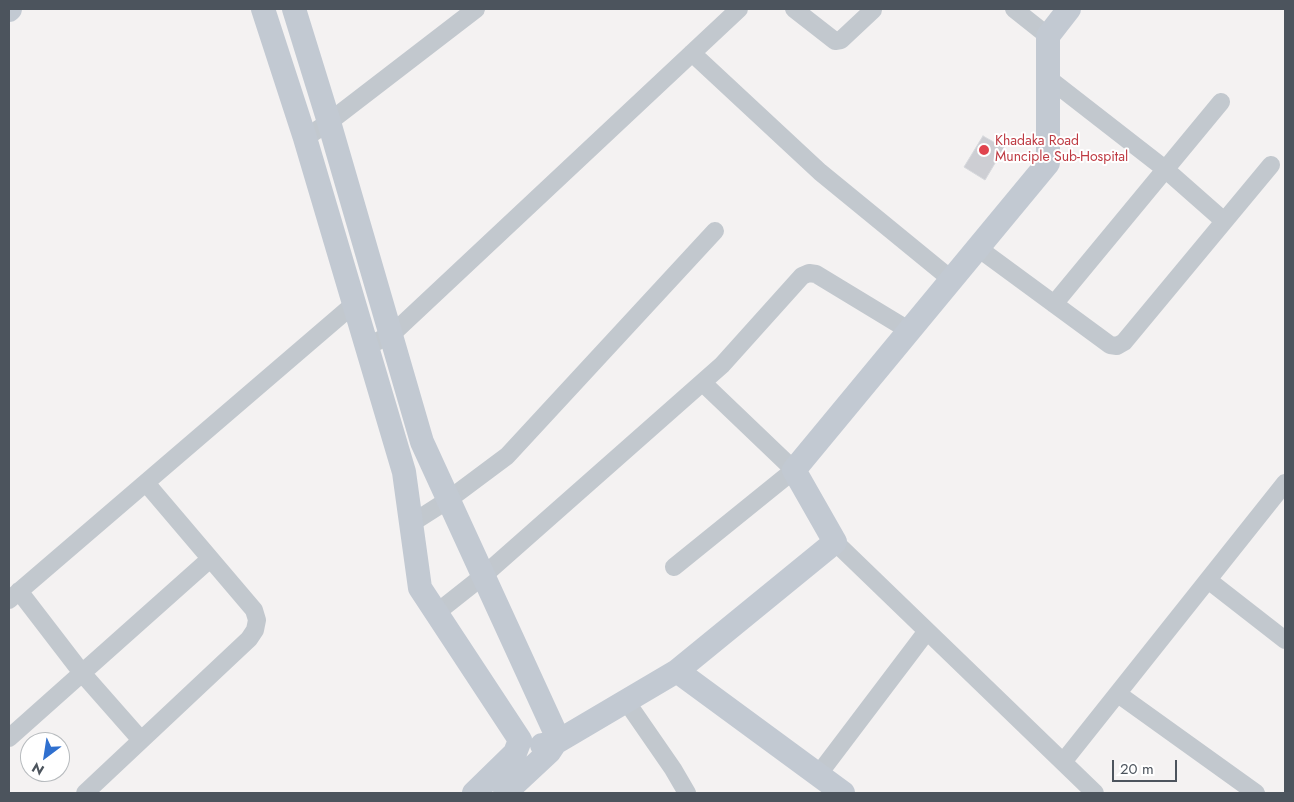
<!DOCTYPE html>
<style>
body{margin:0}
#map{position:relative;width:1294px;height:802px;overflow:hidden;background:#f4f2f2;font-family:Jost,sans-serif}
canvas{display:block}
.frame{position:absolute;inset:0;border:10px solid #4c545d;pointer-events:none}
.north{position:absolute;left:20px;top:732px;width:50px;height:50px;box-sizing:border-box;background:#fff;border:1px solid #b7bbbe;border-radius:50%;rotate:211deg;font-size:14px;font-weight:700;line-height:20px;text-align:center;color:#4c545d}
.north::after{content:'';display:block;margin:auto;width:18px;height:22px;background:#3070cf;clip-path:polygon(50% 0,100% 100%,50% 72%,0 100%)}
.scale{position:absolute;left:1112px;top:760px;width:65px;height:22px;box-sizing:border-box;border:2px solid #4c545d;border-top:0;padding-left:6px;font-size:15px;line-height:18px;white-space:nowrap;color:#4c545d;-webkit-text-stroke:4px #fff;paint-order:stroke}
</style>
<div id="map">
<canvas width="1294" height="802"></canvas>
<div class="frame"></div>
<div class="north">N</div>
<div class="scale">20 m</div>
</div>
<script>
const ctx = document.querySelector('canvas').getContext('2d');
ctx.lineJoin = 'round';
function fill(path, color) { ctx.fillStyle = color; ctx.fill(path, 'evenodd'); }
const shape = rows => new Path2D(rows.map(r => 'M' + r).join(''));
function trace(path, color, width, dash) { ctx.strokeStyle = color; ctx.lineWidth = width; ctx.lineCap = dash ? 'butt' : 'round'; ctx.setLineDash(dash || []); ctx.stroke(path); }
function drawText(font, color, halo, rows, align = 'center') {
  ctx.font = font + ' Jost,sans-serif'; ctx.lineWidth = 4; ctx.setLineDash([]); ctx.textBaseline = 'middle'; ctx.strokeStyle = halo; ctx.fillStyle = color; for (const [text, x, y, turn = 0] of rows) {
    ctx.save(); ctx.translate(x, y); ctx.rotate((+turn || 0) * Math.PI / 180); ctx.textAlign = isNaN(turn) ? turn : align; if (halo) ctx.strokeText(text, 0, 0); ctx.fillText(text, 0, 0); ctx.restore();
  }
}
const building = shape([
 [983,136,1004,148,985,180,964,167,983,136]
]);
fill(building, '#cdced3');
trace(building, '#d6d8dc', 1);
trace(shape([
 [794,9,835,41,841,40,873,10],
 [1014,9,1048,36],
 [692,53,820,172,952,280],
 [1048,78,1165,169,1224,221],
 [305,138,329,122,476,9],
 [978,248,1110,345,1117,346,1124,342,1271,165],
 [1054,304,1221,102],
 [367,346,391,335,739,9],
 [412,523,448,500,507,456,715,231],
 [835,542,1095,793],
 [674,567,794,470,703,383],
 [1208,580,1285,640],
 [19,591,82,673,141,740],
 [9,600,354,304],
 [435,614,483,576,722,365,802,276,809,273,816,274,910,331],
 [1118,694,1256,793],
 [626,701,673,769,687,793],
 [9,738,210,559],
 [1063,762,1285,483],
 [818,775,927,631],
 [85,793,249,639,255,630,257,620,254,610,146,483]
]), '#c2c8ce', 18);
trace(shape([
 [263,9,305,138,404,472,420,588,520,740,515,753,474,793],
 [294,9,329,122,422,442,555,732,555,743,549,752,505,793],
 [9,10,10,9],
 [677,671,835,542,794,470,1048,163,1048,36,1069,9],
 [542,745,555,743,677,671,843,793]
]), '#c2c9d2', 24);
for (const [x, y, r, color] of [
 [984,150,6,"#e0444e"]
]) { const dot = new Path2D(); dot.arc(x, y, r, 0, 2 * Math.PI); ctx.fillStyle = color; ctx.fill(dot); trace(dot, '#fff', 2); }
drawText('14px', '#be3a42', '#fff', [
 ["Khadaka Road",995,142],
 ["Munciple Sub-Hospital",995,158]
], 'left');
</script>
